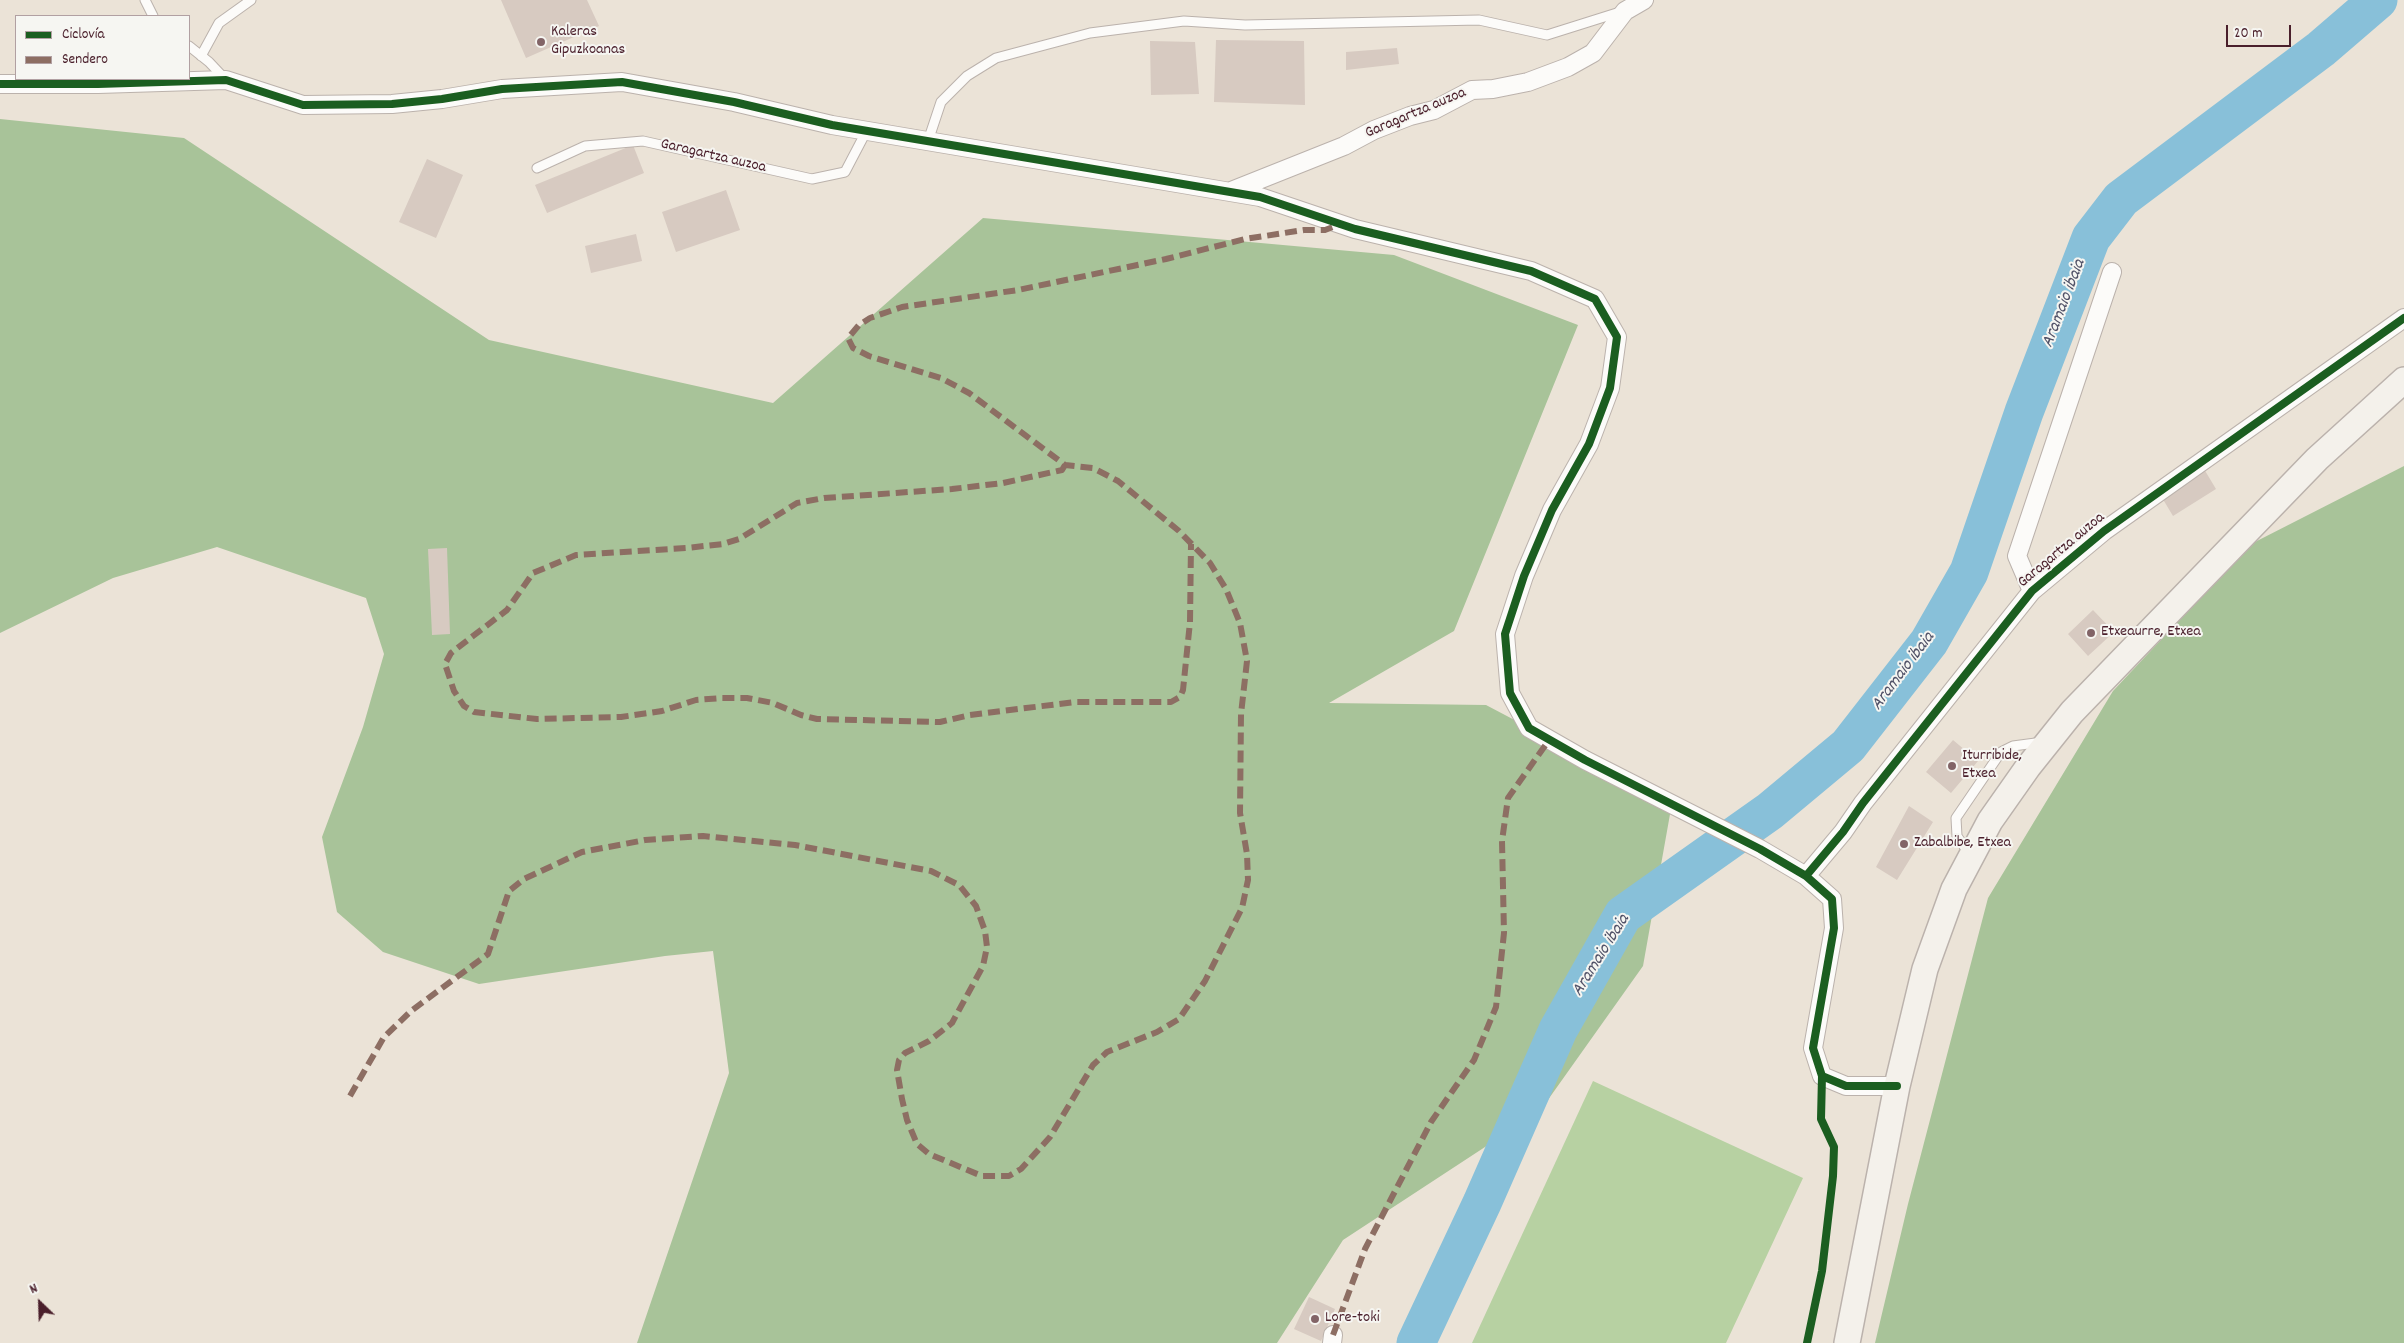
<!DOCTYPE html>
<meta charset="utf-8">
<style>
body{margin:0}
#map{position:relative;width:2404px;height:1343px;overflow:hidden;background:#ebe3d7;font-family:Dekko,sans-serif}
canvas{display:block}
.legend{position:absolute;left:15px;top:15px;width:175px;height:65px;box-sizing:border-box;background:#f6f6f2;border:1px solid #b1a0a2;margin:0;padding:6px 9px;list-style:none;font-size:15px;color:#4a1f2b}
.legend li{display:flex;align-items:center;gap:10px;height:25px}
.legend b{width:25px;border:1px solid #b1a0a2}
.north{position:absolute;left:15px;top:1278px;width:50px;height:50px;-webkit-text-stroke:4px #f6f6f2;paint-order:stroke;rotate:336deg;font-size:14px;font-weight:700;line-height:20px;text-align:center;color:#4a1f2b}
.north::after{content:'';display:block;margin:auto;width:18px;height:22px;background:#4a1f2b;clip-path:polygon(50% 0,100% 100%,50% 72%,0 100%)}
.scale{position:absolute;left:2226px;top:25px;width:65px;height:22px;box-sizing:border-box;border:2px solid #4a1f2b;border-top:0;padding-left:6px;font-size:15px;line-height:18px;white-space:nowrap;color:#4a1f2b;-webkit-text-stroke:4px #f6f6f2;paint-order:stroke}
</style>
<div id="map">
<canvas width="2404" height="1343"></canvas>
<ul class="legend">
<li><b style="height:6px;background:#1b5e20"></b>Ciclovía</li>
<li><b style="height:6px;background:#8d6e63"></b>Sendero</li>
</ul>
<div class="north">N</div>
<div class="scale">20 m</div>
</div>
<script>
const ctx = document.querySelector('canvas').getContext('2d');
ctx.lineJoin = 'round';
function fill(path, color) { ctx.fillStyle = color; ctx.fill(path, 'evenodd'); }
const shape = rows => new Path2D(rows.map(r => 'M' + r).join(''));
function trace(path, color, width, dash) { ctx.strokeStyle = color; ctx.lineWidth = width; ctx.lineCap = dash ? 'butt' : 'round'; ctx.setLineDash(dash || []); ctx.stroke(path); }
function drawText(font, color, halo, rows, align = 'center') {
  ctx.font = font + ' Dekko,sans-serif'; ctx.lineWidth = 4; ctx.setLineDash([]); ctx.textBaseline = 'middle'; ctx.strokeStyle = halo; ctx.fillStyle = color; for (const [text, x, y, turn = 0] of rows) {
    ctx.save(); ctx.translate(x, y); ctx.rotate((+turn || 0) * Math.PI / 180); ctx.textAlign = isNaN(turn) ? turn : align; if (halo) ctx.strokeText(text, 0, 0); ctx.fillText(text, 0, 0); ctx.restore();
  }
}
fill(shape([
 [1593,1081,1803,1178,1726,1343,1472,1343]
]), '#b7d1a2');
fill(shape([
 [0,119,184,138,489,340,773,403,983,218,1394,255,1578,325,1454,631,1329,703,1486,705,1672,803,1643,966,1540,1111,1343,1240,1277,1343,637,1343,729,1073,713,951,665,956,479,984,383,952,337,912,322,837,363,727,384,654,366,598,217,547,113,578,0,633],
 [2404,466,2404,1343,1875,1343,1908,1204,1988,898,2113,691,2251,544]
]), '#a8c399');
trace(shape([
 [1416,1343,1482,1203,1558,1030,1623,915,1770,811,1848,746,1929,642,1969,572,2024,412,2091,238,2121,199,2321,49,2378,0]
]), '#88c0d9', 39);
fill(shape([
 [501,0,587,0,599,26,526,58],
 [1216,40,1304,41,1305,105,1214,102],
 [1150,41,1195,42,1199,94,1151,95],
 [1397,48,1399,64,1346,70,1346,52],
 [633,145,644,173,547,213,535,185],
 [427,159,463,175,436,238,399,222],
 [726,190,740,230,676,252,662,212],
 [636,234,642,261,591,273,585,246],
 [2204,469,2216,489,2173,516,2161,496],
 [447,548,450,634,432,635,428,549],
 [2093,610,2114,632,2088,656,2068,634],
 [1953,740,1978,761,1951,793,1926,772],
 [1909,806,1933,822,1897,880,1876,867],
 [1309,1297,1335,1309,1321,1341,1294,1329]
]), '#d7cac1');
const lane = shape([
 [145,0,153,16],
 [189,46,209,62,226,80],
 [201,56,219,23,251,0],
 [928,141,941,102,967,76,996,58,1090,33,1184,21,1245,25,1479,20,1547,35,1620,12],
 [537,168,585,146,643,141,812,179,845,172,867,130],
 [1970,855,1957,836,1956,818,2001,752,2013,746,2043,742]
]);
const street = shape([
 [0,84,98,84,226,80,303,105,392,104,442,99,502,89,622,82,734,102,832,125,1260,197,1355,229,1531,271,1595,299,1617,337,1610,388,1589,444,1552,510,1524,576,1505,634,1510,693,1529,728,1585,760,1760,849,1806,876,1832,899,1834,928,1813,1048,1822,1076,1846,1086,1897,1086],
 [1231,191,1344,146,1374,130,1410,116,1434,110,1472,90,1493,89,1528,82,1568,67,1593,53,1625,11,1644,0],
 [2032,591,2017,556,2112,272],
 [1806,876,1843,832,1863,803,2032,591,2104,531,2404,318],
 [1332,1343,1333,1335]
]);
const secondary = shape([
 [1847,1343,1897,1086,1925,969,1954,889,1990,821,2028,767,2072,712,2317,459,2404,380]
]);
trace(lane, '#bbb2ac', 11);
trace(street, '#bbb2ac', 20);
trace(secondary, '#bbb2ac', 28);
trace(lane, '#fcfbf9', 9);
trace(street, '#fcfbf9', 18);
trace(secondary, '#f4f1eb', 25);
trace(shape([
 [1065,465,1062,470,1003,483,952,489,824,498,797,503,739,539,723,544,686,548,576,555,533,573,507,610,451,653,445,664,454,691,464,706,474,712,537,719,621,717,662,711,696,700,722,698,747,698,773,703,801,715,817,719,940,722,970,715,1075,702,1171,702,1180,697,1183,690,1190,622,1191,544],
 [350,1096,384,1037,411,1011,488,954,509,891,524,879,582,852,645,840,703,836,795,845,931,871,959,885,976,906,985,931,987,947,983,966,952,1023,929,1041,905,1053,899,1060,897,1070,902,1099,907,1120,917,1144,929,1154,982,1176,1009,1176,1021,1169,1050,1137,1093,1065,1107,1052,1157,1032,1179,1019,1205,981,1242,908,1248,880,1247,854,1240,813,1241,714,1247,661,1240,623,1226,589,1210,563,1179,531,1118,481,1093,468,1065,465,969,393,941,378,869,356,853,348,848,338,859,325,870,318,902,307,1018,290,1166,259,1245,239,1304,230,1325,230,1341,224],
 [1333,1335,1365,1249,1431,1122,1474,1060,1496,1007,1504,933,1502,841,1508,798,1549,740]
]), '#8d6e63', 6, [12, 6]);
trace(shape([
 [0,84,98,84,226,80,303,105,392,104,442,99,502,89,622,82,734,102,832,125,1260,197,1355,229,1531,271,1595,299,1617,337,1610,388,1589,444,1552,510,1524,576,1505,634,1510,693,1529,728,1585,760,1760,849,1806,876,1832,899,1834,928,1813,1048,1822,1076,1846,1086,1897,1086],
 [1806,876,1843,832,1863,803,2032,591,2104,531,2404,318],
 [1807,1343,1822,1271,1833,1176,1834,1147,1821,1119,1822,1076]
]), '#1b5e20', 8);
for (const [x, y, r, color] of [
 [541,42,5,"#826467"],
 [2091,633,5,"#826467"],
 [1952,766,5,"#826467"],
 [1904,844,5,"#826467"],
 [1315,1319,5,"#826467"]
]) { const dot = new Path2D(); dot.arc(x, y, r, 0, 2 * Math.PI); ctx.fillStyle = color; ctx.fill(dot); trace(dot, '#f6f6f2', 2); }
drawText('16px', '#4a1f2b', '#f6f6f2', [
 ["Kaleras",551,33],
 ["Gipuzkoanas",551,51],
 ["Etxeaurre, Etxea",2101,633],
 ["Iturribide,",1962,757],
 ["Etxea",1962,775],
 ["Zabalbibe, Etxea",1914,844],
 ["Lore-toki",1325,1319]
], 'left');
drawText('16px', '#4a1f2b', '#f6f6f2', [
 ["Garagartza auzoa",1416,114,-23],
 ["Garagartza auzoa",713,157,13],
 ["Garagartza auzoa",2062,551,-40]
]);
drawText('italic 18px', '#515268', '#f6f6f2', [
 ["Aramaio ibaia",2065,304,-69],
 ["Aramaio ibaia",1904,672,-53],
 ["Aramaio ibaia",1602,956,-58]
]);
</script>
